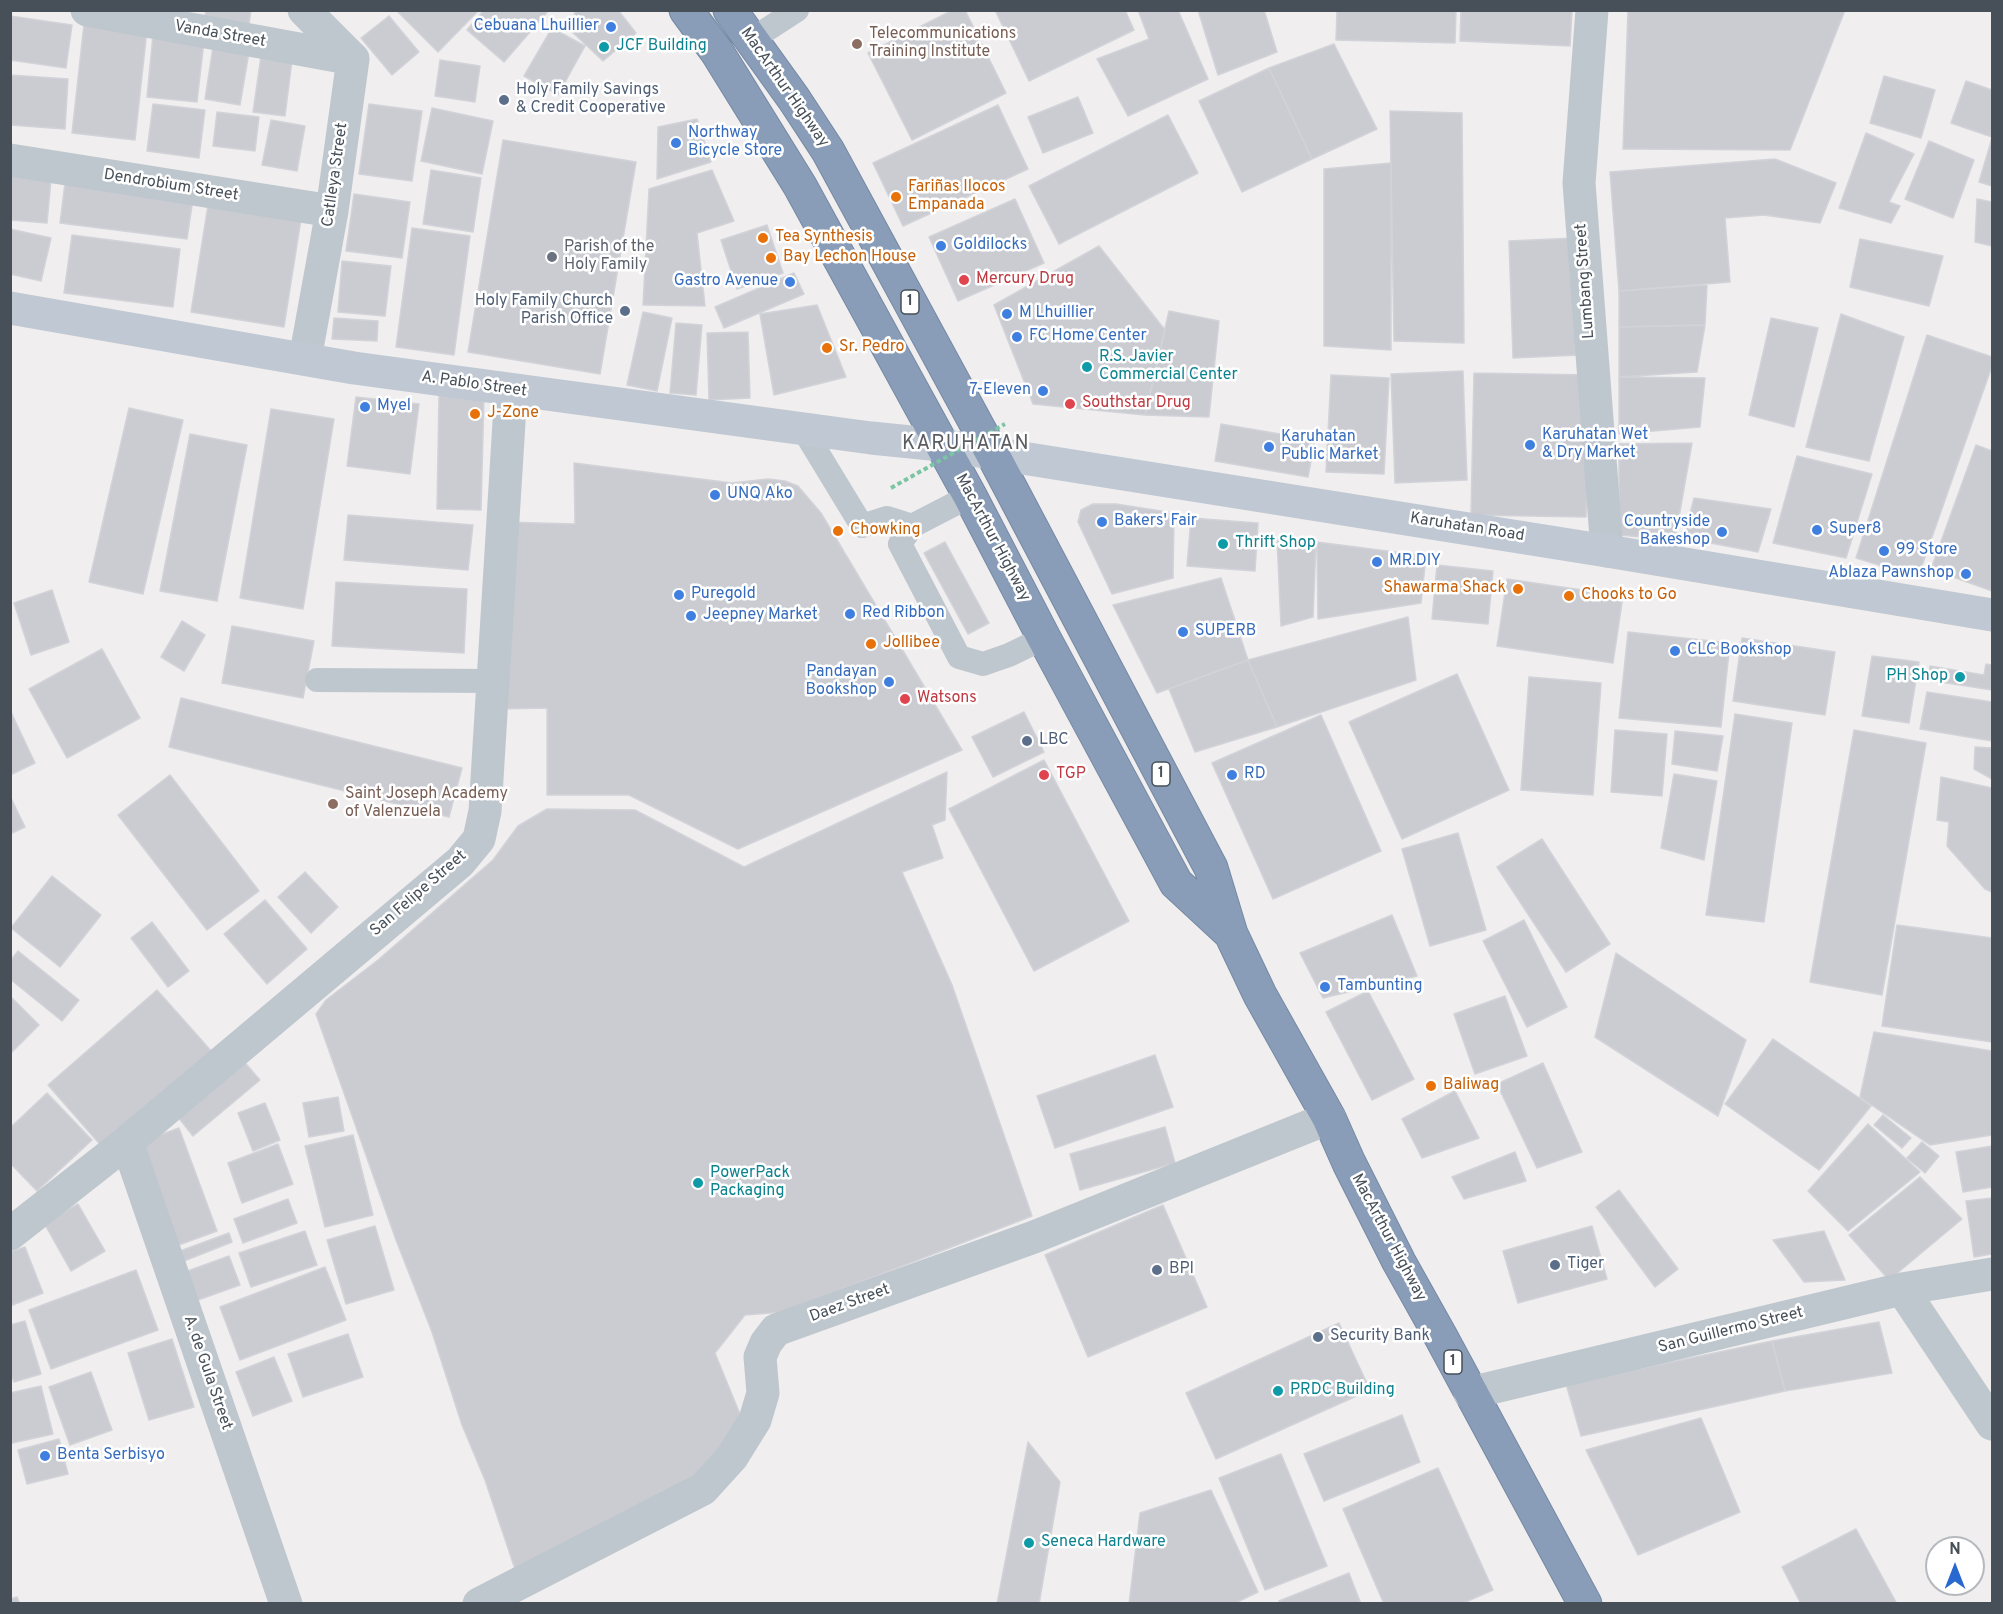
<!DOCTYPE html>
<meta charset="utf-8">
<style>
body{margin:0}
#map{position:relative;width:2003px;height:1614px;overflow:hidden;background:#f0eeee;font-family:Overpass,sans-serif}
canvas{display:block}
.frame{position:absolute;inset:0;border:12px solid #475059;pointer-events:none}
.north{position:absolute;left:1925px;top:1536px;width:60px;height:60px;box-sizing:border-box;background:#fff;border:2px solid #b5b9bd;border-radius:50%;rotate:0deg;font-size:16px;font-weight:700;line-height:24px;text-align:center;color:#475059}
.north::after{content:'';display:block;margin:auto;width:21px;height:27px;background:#2968ce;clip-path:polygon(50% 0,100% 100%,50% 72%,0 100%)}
</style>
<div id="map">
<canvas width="2003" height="1614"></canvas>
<div class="frame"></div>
<div class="north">N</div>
</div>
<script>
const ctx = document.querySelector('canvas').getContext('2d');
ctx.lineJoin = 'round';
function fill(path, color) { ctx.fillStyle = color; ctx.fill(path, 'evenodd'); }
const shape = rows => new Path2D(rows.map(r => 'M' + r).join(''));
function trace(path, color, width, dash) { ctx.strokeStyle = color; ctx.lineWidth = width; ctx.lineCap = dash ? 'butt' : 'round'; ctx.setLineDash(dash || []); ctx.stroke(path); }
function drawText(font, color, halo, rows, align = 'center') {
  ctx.font = font + ' Overpass,sans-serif'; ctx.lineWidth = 5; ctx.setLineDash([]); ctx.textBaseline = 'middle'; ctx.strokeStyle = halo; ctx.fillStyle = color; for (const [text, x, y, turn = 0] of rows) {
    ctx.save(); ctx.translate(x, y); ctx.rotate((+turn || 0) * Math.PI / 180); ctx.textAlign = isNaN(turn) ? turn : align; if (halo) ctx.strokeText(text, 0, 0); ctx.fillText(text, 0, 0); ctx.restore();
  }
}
const building = shape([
 [206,10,251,10,249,24,205,16,206,10],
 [396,10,479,10,438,52,396,10],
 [484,10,549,10,504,62,467,30,484,10],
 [576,10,618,10,636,33,603,61,569,29,576,10],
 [953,10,965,10,1006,93,912,140,868,53,953,10],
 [995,10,1125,10,1134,30,1029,81,995,10],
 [1138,10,1178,10,1208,79,1128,116,1097,59,1149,39,1138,10],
 [1198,10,1264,10,1277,52,1218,75,1198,10],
 [1337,10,1456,10,1455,43,1336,40,1337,10],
 [1461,10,1572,10,1570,46,1460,41,1461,10],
 [1628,10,1845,10,1790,150,1623,149,1628,10],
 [10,16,72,25,66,68,10,60,10,16],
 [389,16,419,52,392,75,361,38,389,16],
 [84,24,147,30,135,140,72,133,84,24],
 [552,28,585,46,558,95,524,76,552,28],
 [153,35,204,41,197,102,147,97,153,35],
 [1334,44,1377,129,1312,159,1269,68,1334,44],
 [213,47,249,52,240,105,205,99,213,47],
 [261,56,292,60,285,116,253,112,261,56],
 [440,60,480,66,475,102,435,96,440,60],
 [1269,68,1312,159,1242,192,1199,101,1269,68],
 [10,75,68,79,65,129,10,125,10,75],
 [1884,76,1935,90,1921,138,1870,123,1884,76],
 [1966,81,1992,90,1992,137,1951,123,1966,81],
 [1078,97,1093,133,1043,153,1028,117,1078,97],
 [153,104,205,110,199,158,147,151,153,104],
 [369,104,422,111,412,181,359,174,369,104],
 [998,105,1028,169,903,226,873,163,998,105],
 [432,108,493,121,482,174,421,161,432,108],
 [1390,111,1462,113,1464,343,1394,341,1390,111],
 [217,112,259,117,255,151,213,146,217,112],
 [1168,115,1198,173,1059,244,1029,186,1168,115],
 [697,119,711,162,657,179,658,127,697,119],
 [271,120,305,126,297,171,262,165,271,120],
 [1866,133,1914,154,1889,202,1900,206,1891,223,1839,208,1866,133],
 [1992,138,1992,186,1979,182,1992,138],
 [503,140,636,162,600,374,468,352,503,140],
 [1929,141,1974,160,1953,218,1905,199,1929,141],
 [1775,159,1836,183,1820,223,1764,215,1725,218,1730,282,1619,291,1610,172,1775,159],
 [1391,163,1391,350,1324,346,1324,169,1391,163],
 [52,168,47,223,10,220,10,171,52,168],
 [431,170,481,178,473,232,423,224,431,170],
 [712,170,734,221,697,233,705,306,643,305,649,189,712,170],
 [66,175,194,192,187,239,60,223,66,175],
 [354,194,410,202,402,258,346,251,354,194],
 [209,199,302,213,284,327,191,312,209,199],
 [1015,199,1044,263,958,301,929,237,1015,199],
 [1977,199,1992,202,1992,246,1975,242,1977,199],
 [767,225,783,273,737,289,721,240,767,225],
 [412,228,470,236,454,355,396,347,412,228],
 [10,229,51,238,41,281,10,274,10,229],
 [72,235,180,249,173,307,64,293,72,235],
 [1576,238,1580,355,1513,358,1509,241,1576,238],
 [1860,239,1943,256,1929,306,1850,287,1860,239],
 [1099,246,1165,330,1145,415,1033,404,994,305,1099,246],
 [342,261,391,266,385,316,338,312,342,261],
 [794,273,804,294,724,328,715,307,794,273],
 [1707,285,1705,325,1619,327,1619,291,1707,285],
 [817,305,846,377,774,395,760,314,817,305],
 [1169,311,1219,321,1209,417,1145,415,1169,311],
 [643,312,672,318,657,391,627,385,643,312],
 [1841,314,1904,337,1869,461,1806,447,1841,314],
 [334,318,378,321,377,341,332,339,334,318],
 [1771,318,1818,328,1794,427,1749,415,1771,318],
 [676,323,702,325,696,395,670,393,676,323],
 [1705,325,1697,372,1619,377,1619,327,1705,325],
 [748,332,750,398,709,400,707,333,748,332],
 [1927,335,1992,357,1992,366,1918,577,1856,558,1927,335],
 [1463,371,1467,480,1395,483,1391,374,1463,371],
 [1474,373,1589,375,1586,517,1471,515,1474,373],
 [1331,375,1389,378,1384,474,1326,472,1331,375],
 [1619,377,1705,378,1700,427,1619,434,1619,377],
 [439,394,484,395,481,510,437,509,439,394],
 [356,397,419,404,410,474,347,466,356,397],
 [129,408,183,420,143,594,89,582,129,408],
 [271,409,334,419,303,609,240,598,271,409],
 [1221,424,1315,440,1308,477,1215,461,1221,424],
 [190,434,247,445,217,601,160,591,190,434],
 [1692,443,1675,540,1619,535,1619,444,1692,443],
 [1976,445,1992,451,1992,591,1931,569,1976,445],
 [1797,456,1872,474,1846,558,1773,543,1797,456],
 [574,463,732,483,768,479,785,481,798,486,821,513,962,750,738,849,629,795,547,795,547,708,494,709,504,522,575,524,574,463],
 [1694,498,1771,509,1758,552,1684,538,1694,498],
 [1093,504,1116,504,1174,513,1173,578,1112,594,1078,522,1081,510,1093,504],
 [348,515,473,525,468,570,344,560,348,515],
 [1191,518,1258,523,1255,571,1187,566,1191,518],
 [1277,540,1316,542,1313,617,1281,626,1277,540],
 [945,542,989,623,968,634,924,553,945,542],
 [1317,542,1426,556,1421,603,1318,619,1317,542],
 [1437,565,1493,571,1488,624,1432,619,1437,565],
 [1221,578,1248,660,1157,693,1113,605,1221,578],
 [1507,579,1623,596,1613,663,1497,646,1507,579],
 [336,582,467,589,464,653,332,646,336,582],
 [52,590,69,642,31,655,14,603,52,590],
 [1408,617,1416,680,1277,727,1248,660,1408,617],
 [182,621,205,635,184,671,161,657,182,621],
 [232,626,314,641,303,698,222,683,232,626],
 [1628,632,1730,643,1721,727,1619,718,1628,632],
 [1742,638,1835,652,1825,715,1733,701,1742,638],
 [102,649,140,718,67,758,29,689,102,649],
 [1872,656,1919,662,1909,723,1862,716,1872,656],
 [1248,660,1277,727,1195,752,1169,689,1248,660],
 [1986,664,1992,665,1992,690,1928,680,1930,666,1984,675,1986,664],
 [1457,674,1509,790,1402,839,1349,722,1457,674],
 [1529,677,1601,683,1593,795,1521,790,1529,677],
 [1927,692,1992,702,1992,741,1920,729,1927,692],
 [181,698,462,768,449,817,169,747,181,698],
 [10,710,35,763,10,775,10,710],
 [1024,712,1044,752,993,777,972,737,1024,712],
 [1735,714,1792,723,1764,922,1706,915,1735,714],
 [1321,715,1381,851,1273,899,1212,763,1321,715],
 [1615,730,1667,734,1662,796,1611,792,1615,730],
 [1854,730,1926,743,1882,995,1810,982,1854,730],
 [1675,731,1723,736,1717,771,1672,764,1675,731],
 [1975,747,1992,748,1992,779,1974,769,1975,747],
 [1044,760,1129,921,1034,971,949,809,1044,760],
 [947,772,945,820,932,825,943,858,902,872,952,985,1032,1216,783,1312,745,1315,715,1353,742,1419,690,1488,515,1569,485,1480,462,1425,432,1332,396,1240,316,1014,326,1000,378,960,493,860,518,826,547,809,635,810,744,867,947,772],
 [1674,774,1717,781,1704,860,1661,848,1674,774],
 [170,775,259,891,207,930,118,815,170,775],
 [1941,777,1992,788,1992,892,1985,889,1947,846,1949,822,1937,820,1941,777],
 [10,796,25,827,10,834,10,796],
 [1458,833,1486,930,1430,946,1402,849,1458,833],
 [1542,839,1610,944,1566,972,1497,867,1542,839],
 [305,872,338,907,311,933,278,897,305,872],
 [52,876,101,915,60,967,11,928,52,876],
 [265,900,307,949,267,984,224,934,265,900],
 [1392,915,1417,976,1323,998,1300,953,1392,915],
 [1524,920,1567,1007,1527,1027,1483,941,1524,920],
 [152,922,189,971,168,987,131,938,152,922],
 [1897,925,1992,938,1992,1042,1882,1026,1897,925],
 [18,951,79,1000,62,1021,10,979,10,961,18,951],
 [1616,953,1746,1040,1718,1116,1595,1037,1616,953],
 [157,990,213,1053,104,1149,48,1085,157,990],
 [1368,991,1414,1079,1372,1100,1326,1012,1368,991],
 [10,996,39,1025,10,1054,10,996],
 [1505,996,1527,1056,1475,1074,1454,1014,1505,996],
 [1874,1032,1992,1051,1992,1135,1930,1145,1860,1097,1874,1032],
 [1773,1039,1871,1106,1819,1170,1725,1104,1773,1039],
 [1155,1055,1173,1107,1055,1148,1037,1096,1155,1055],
 [240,1057,260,1080,193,1136,174,1112,240,1057],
 [1543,1063,1582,1152,1537,1168,1497,1084,1543,1063],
 [1455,1091,1479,1138,1422,1158,1402,1119,1455,1091],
 [47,1093,92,1140,37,1191,10,1163,10,1128,47,1093],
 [338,1097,344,1131,309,1137,303,1103,338,1097],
 [265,1103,280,1140,253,1151,238,1113,265,1103],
 [1883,1115,1911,1138,1902,1148,1874,1125,1883,1115],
 [1868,1124,1920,1172,1848,1231,1808,1191,1868,1124],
 [1165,1127,1175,1163,1080,1190,1070,1154,1165,1127],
 [179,1128,217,1231,176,1246,138,1143,179,1128],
 [353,1135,373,1215,325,1227,305,1146,353,1135],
 [1922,1142,1939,1156,1925,1173,1907,1158,1922,1142],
 [278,1144,293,1184,242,1203,228,1163,278,1144],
 [1992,1146,1992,1187,1963,1192,1956,1152,1992,1146],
 [1515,1152,1526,1181,1464,1199,1452,1177,1515,1152],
 [1920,1177,1962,1219,1889,1280,1849,1235,1920,1177],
 [1619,1190,1678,1269,1655,1287,1596,1207,1619,1190],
 [1992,1198,1992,1254,1974,1257,1966,1201,1992,1198],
 [288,1199,297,1223,243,1243,234,1219,288,1199],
 [78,1204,105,1251,71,1271,44,1223,78,1204],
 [1163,1205,1207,1307,1088,1357,1045,1255,1163,1205],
 [375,1226,394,1290,346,1304,327,1240,375,1226],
 [1592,1226,1607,1279,1518,1303,1503,1251,1592,1226],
 [305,1231,317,1265,251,1287,239,1253,305,1231],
 [1824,1231,1845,1280,1804,1282,1773,1240,1824,1231],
 [229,1233,232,1242,184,1261,180,1251,229,1233],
 [25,1247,43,1293,10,1306,10,1252,25,1247],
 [229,1256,240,1285,195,1301,185,1272,229,1256],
 [325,1267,346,1320,240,1360,220,1307,325,1267],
 [136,1270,158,1330,51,1369,29,1310,136,1270],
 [25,1321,41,1374,14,1382,10,1372,10,1325,25,1321],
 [1879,1322,1892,1373,1785,1391,1772,1341,1879,1322],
 [1339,1323,1370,1390,1216,1459,1186,1393,1339,1323],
 [348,1334,363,1377,303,1397,288,1354,348,1334],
 [172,1339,194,1407,149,1420,128,1353,172,1339],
 [1772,1341,1785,1391,1581,1436,1566,1384,1772,1341],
 [274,1357,292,1401,253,1416,236,1372,274,1357],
 [91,1372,112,1430,70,1445,49,1387,91,1372],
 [41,1386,53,1434,12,1443,10,1393,41,1386],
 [1402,1415,1420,1462,1324,1501,1304,1454,1402,1415],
 [1701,1418,1740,1512,1638,1555,1586,1450,1701,1418],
 [59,1439,68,1474,27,1484,18,1450,59,1439],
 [1028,1442,1060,1482,1039,1604,997,1604,1028,1442],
 [1281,1454,1327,1566,1265,1590,1219,1478,1281,1454],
 [1438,1468,1493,1590,1461,1604,1384,1604,1343,1509,1438,1468],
 [1211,1490,1258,1592,1233,1604,1129,1604,1140,1513,1211,1490],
 [1856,1529,1897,1604,1801,1604,1782,1567,1856,1529],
 [1349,1573,1361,1604,1280,1604,1279,1601,1349,1573],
 [17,1597,20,1604,10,1604,10,1599,17,1597]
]);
fill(building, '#cbccd2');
trace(building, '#d2d3d9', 1.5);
const highway = shape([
 [686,10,717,52,800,186,970,496,1044,638,1176,883,1230,933],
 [730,10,794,99,828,151,992,453,1211,868,1231,934,1260,995,1329,1118,1349,1163,1399,1262,1441,1337,1585,1604]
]);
trace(highway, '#7589a4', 35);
trace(shape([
 [751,40,797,10],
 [803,429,862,526,887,518,912,526],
 [970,496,912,526,900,544,959,657,983,664,1009,655,1044,638],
 [317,680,493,681]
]), '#bfc7ce', 24);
trace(shape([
 [87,10,353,59],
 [304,10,353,59,332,211,305,359],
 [1592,10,1579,183,1607,551],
 [10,160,332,211],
 [127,1142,286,1604],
 [10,1234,127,1142,460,862,479,839,485,811,511,390],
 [1902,1289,1992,1424],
 [1470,1393,1902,1289,1992,1274],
 [479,1604,703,1489,732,1457,755,1420,763,1393,760,1357,766,1343,776,1330,1034,1237,1329,1118]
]), '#bfc7ce', 33);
trace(shape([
 [10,308,354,368,871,438,941,445,1607,551,1992,615]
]), '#c0c8d3', 33);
trace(highway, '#899db8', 33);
trace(shape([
 [891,488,1005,424]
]), '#7bc5a4', 4, [4.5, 3]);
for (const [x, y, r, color] of [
 [611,27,6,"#3f7fe0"],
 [857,44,6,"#8d6e63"],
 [604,47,6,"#0f9aa8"],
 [504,100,6,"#5c6f8a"],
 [676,143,6,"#3f7fe0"],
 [896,197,6,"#e8710a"],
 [763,238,6,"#e8710a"],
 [941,246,6,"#3f7fe0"],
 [552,257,6,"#6b7280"],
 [771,258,6,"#e8710a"],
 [964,280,6,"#e0444e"],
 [790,282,6,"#3f7fe0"],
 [625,311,6,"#5c6f8a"],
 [1007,314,6,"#3f7fe0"],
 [1017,337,6,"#3f7fe0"],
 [827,348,6,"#e8710a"],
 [1087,367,6,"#0f9aa8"],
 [1043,391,6,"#3f7fe0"],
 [1070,404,6,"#e0444e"],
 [365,407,6,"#3f7fe0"],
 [475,414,6,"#e8710a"],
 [1530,445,6,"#3f7fe0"],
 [1269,447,6,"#3f7fe0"],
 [715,495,6,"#3f7fe0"],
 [1102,522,6,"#3f7fe0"],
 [1817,530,6,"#3f7fe0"],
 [838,531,6,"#e8710a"],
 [1722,532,6,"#3f7fe0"],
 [1223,544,6,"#0f9aa8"],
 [1884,551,6,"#3f7fe0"],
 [1377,562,6,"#3f7fe0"],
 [1966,574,6,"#3f7fe0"],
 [1518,589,6,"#e8710a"],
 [679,595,6,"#3f7fe0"],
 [1569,596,6,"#e8710a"],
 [850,614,6,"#3f7fe0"],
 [691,616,6,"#3f7fe0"],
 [1183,632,6,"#3f7fe0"],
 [871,644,6,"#e8710a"],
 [1675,651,6,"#3f7fe0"],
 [1960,677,6,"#0f9aa8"],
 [889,682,6,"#3f7fe0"],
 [905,699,6,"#e0444e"],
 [1027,741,6,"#5c6f8a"],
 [1044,775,6,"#e0444e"],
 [1232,775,6,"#3f7fe0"],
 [333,804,6,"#8d6e63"],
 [1325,987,6,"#3f7fe0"],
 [1431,1086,6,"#e8710a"],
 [698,1183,6,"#0f9aa8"],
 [1555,1265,6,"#5c6f8a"],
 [1157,1270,6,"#5c6f8a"],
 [1318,1337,6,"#5c6f8a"],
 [1278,1391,6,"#0f9aa8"],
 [45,1456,6,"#3f7fe0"],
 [1029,1543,6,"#0f9aa8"]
]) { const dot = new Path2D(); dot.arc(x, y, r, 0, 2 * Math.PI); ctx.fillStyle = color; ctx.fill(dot); trace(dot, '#fff', 2); }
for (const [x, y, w] of [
 [910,302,18],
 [1161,774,18],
 [1453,1362,18]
]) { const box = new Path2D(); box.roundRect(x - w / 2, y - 12, w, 24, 4.5); ctx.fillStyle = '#fff'; ctx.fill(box); trace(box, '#475059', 1.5); }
drawText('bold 15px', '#475059', null, [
 ["1",910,302],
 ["1",1161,774],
 ["1",1453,1362]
]);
drawText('16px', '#366cbe', '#fff', [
 ["Cebuana Lhuillier",599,27,"right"],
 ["Northway",688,134],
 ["Bicycle Store",688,152],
 ["Goldilocks",953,246],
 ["Gastro Avenue",778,282,"right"],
 ["M Lhuillier",1019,314],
 ["FC Home Center",1029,337],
 ["7-Eleven",1031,391,"right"],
 ["Myel",377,407],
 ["Karuhatan Wet",1542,436],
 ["& Dry Market",1542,454],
 ["Karuhatan",1281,438],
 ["Public Market",1281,456],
 ["UNQ Ako",727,495],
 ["Bakers' Fair",1114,522],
 ["Countryside",1710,523,"right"],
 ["Bakeshop",1710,541,"right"],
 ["Super8",1829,530],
 ["99 Store",1896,551],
 ["MR.DIY",1389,562],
 ["Ablaza Pawnshop",1954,574,"right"],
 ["Puregold",691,595],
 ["Red Ribbon",862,614],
 ["Jeepney Market",703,616],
 ["SUPERB",1195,632],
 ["CLC Bookshop",1687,651],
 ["Pandayan",877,673,"right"],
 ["Bookshop",877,691,"right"],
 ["RD",1244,775],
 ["Tambunting",1337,987],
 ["Benta Serbisyo",57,1456]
], 'left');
drawText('16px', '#475059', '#fff', [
 ["Vanda Street",220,35,10],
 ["MacArthur Highway",784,88,55],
 ["Catlleya Street",336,175,-82],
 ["Dendrobium Street",171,186,9],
 ["Lumbang Street",1586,281,-94],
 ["A. Pablo Street",474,385,8],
 ["Karuhatan Road",1467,528,9],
 ["MacArthur Highway",992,538,62],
 ["San Felipe Street",419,894,-41],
 ["MacArthur Highway",1388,1238,62],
 ["Daez Street",850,1304,-20],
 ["San Guillermo Street",1731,1331,-14],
 ["A. de Gula Street",207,1373,71]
]);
drawText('16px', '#785e54', '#fff', [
 ["Telecommunications",869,35],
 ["Training Institute",869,53],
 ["Saint Joseph Academy",345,795],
 ["of Valenzuela",345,813]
], 'left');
drawText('16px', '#0d838f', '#fff', [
 ["JCF Building",616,47],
 ["R.S. Javier",1099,358],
 ["Commercial Center",1099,376],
 ["Thrift Shop",1235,544],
 ["PH Shop",1948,677,"right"],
 ["PowerPack",710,1174],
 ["Packaging",710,1192],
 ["PRDC Building",1290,1391],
 ["Seneca Hardware",1041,1543]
], 'left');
drawText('16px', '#4e5e75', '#fff', [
 ["Holy Family Savings",516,91],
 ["& Credit Cooperative",516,109],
 ["Holy Family Church",613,302,"right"],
 ["Parish Office",613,320,"right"],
 ["LBC",1039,741],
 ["Tiger",1567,1265],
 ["BPI",1169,1270],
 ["Security Bank",1330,1337]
], 'left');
drawText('16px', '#c56008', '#fff', [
 ["Fariñas Ilocos",908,188],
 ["Empanada",908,206],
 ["Tea Synthesis",775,238],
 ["Bay Lechon House",783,258],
 ["Sr. Pedro",839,348],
 ["J-Zone",487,414],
 ["Chowking",850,531],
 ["Shawarma Shack",1506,589,"right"],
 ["Chooks to Go",1581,596],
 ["Jollibee",883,644],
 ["Baliwag",1443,1086]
], 'left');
drawText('16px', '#5b616d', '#fff', [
 ["Parish of the",564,248],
 ["Holy Family",564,266]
], 'left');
drawText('16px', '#be3a42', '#fff', [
 ["Mercury Drug",976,280],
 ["Southstar Drug",1082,404],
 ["Watsons",917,699],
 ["TGP",1056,775]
], 'left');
ctx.letterSpacing = '1.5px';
drawText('20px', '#5b5d62', '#fff', [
 ["KARUHATAN",966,445]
]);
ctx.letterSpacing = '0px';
</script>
